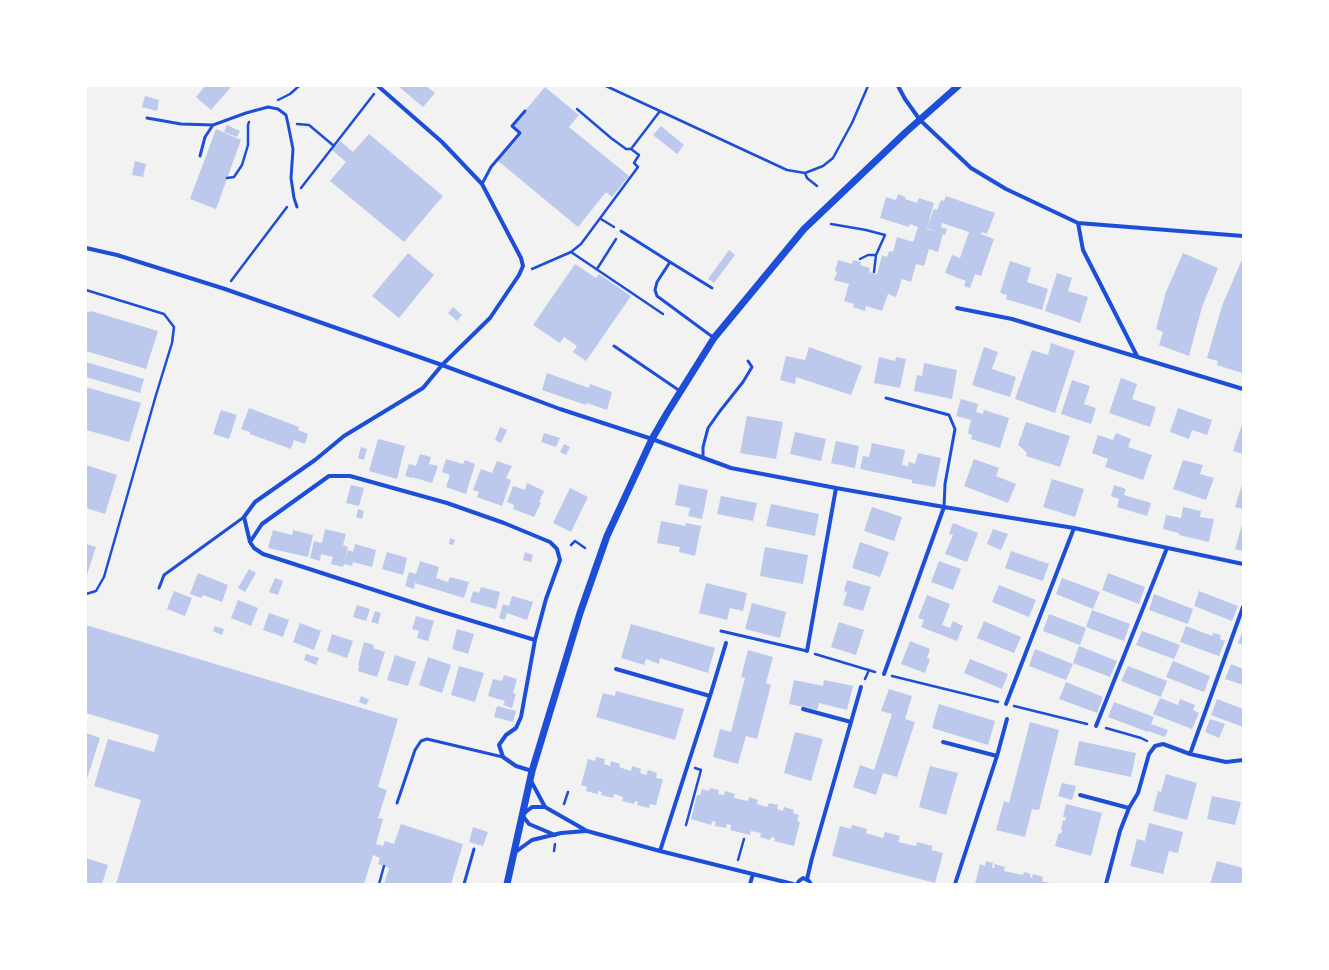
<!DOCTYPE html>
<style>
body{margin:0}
#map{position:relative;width:1329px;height:970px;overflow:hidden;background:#f2f2f2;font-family:"IBM Plex Sans",sans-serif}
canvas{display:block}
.frame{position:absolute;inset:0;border:87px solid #fff;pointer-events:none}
</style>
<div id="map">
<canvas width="1329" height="970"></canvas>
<div class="frame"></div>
</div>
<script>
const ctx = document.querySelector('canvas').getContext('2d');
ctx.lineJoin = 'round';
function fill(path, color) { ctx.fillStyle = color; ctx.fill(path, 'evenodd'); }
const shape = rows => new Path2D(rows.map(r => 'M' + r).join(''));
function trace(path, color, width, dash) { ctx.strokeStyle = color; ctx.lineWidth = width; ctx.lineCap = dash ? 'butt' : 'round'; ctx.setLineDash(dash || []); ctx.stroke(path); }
fill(shape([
 [205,86,232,86,211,110,196,97],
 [398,86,426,86,435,93,423,107],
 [545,87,579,115,569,127,629,176,612,197,606,192,578,227,497,160,520,133,512,126],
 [145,96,159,100,157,111,142,107],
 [227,125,240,131,237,137,224,132],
 [661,126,684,145,677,154,653,135],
 [216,129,241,140,216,209,190,199],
 [369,134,443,196,404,242,330,181,346,162,332,150,340,141,353,152],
 [135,161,146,164,143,177,132,175],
 [898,194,905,197,905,199,917,203,919,198,934,203,926,232,927,229,937,232,927,228,934,209,937,210,941,200,944,201,946,196,995,213,987,234,982,232,981,234,994,239,981,276,975,274,970,288,964,286,966,281,945,273,952,255,960,258,969,232,942,223,941,227,947,229,945,235,943,234,938,252,929,249,924,266,916,264,911,282,902,279,896,297,888,294,882,311,866,306,865,311,853,307,854,304,844,301,849,284,834,280,837,272,835,271,838,260,852,264,853,260,861,262,860,265,870,268,869,272,877,274,882,255,887,257,889,251,893,252,897,237,913,242,918,227,910,224,909,227,880,218,886,197,896,200],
 [729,250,735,255,714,283,708,279],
 [408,253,434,275,399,318,372,296],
 [1183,253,1218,268,1202,307,1189,356,1159,345,1163,332,1156,329,1166,292],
 [1243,257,1243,371,1242,373,1217,365,1218,361,1207,358,1222,306],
 [1010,261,1031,268,1027,282,1048,289,1042,310,1006,299,1007,295,1000,293],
 [575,264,596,278,599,274,631,296,586,361,573,352,577,346,564,337,560,343,533,325],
 [1057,273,1072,278,1068,291,1088,297,1080,323,1045,311],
 [453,307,462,315,457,321,448,313],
 [86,311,90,312,91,311,158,331,146,369,86,351],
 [1051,343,1075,351,1055,413,1015,399,1032,350,1048,355],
 [809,347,862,366,851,395,796,377,795,384,780,380,786,356,805,360],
 [984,347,998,352,992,369,1016,377,1010,397,972,385],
 [879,357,895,361,896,357,906,359,900,388,874,383],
 [86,362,144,379,140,393,86,377],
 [924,363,957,370,952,399,914,391,917,375,922,376],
 [547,373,589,388,590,384,612,392,607,410,587,403,586,405,542,390],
 [1121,378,1137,384,1132,399,1156,407,1150,427,1109,413],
 [1072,380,1090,386,1084,404,1096,408,1091,424,1061,414],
 [86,387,141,403,129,442,86,430],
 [961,399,978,404,976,412,983,414,984,410,1009,418,1000,448,971,439,972,435,969,434,968,432,971,420,956,416],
 [249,408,299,427,298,430,308,434,305,444,294,440,291,449,250,434,250,432,241,429],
 [1178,408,1212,420,1207,435,1192,430,1189,439,1170,432],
 [221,410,237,415,229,439,213,434],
 [747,416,783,422,776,459,740,453],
 [1243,421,1243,454,1233,451],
 [1026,422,1070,436,1060,467,1026,456,1027,453,1021,447,1018,445],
 [500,427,507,430,501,443,495,440],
 [795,432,826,439,821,461,790,454],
 [544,433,560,438,556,447,541,442],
 [1116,433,1131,439,1128,447,1152,455,1143,480,1105,467,1108,459,1092,453,1098,435,1113,440],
 [378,439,405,446,397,479,369,471],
 [836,441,859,446,855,468,831,463],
 [872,443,905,450,902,465,908,466,909,462,915,464,918,453,941,458,935,487,912,483,912,480,860,469,863,456,869,457],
 [564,444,570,447,566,455,560,452],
 [361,447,367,449,364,460,358,458],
 [420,454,431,457,429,464,438,466,432,483,412,477,412,478,405,476,409,464,416,466],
 [446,459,463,464,465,460,475,464,466,494,446,487,450,475,442,472],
 [974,459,999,468,996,476,1016,484,1008,503,964,486],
 [1183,460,1203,465,1200,474,1214,478,1206,500,1173,489],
 [497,461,512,466,506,478,511,480,502,506,477,497,479,492,473,490,481,469,492,473],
 [86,465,117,475,105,514,86,508],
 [1052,479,1084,489,1075,517,1043,507],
 [1243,481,1243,509,1235,507],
 [527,483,544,491,539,502,541,503,534,517,513,509,514,505,507,502,513,486,525,490],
 [679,484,708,490,702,519,688,516,690,508,675,505],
 [351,485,364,488,359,506,346,503],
 [1114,485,1126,489,1124,495,1151,503,1147,516,1117,507,1119,499,1111,496],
 [570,488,588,497,571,532,553,523],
 [721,496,757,503,753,521,717,514],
 [771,504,819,514,815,536,766,526],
 [872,507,902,517,894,541,864,531],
 [1183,507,1201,511,1200,517,1214,519,1209,542,1179,535,1179,533,1163,529,1166,515,1181,518],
 [358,509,364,511,362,519,356,517],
 [661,521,685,526,686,523,701,526,695,556,679,552,680,547,657,543],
 [1243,521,1243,551,1235,549],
 [953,523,978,533,967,562,945,554,953,535,949,534],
 [325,529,346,534,343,545,348,547,344,562,348,550,353,552,355,544,376,550,372,567,353,562,352,566,344,564,343,567,331,564,333,557,321,554,320,561,310,558,314,541,322,543],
 [993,529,1008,534,1001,550,987,544],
 [273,530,292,535,293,530,313,535,308,557,268,548],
 [450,538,455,540,453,545,449,544],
 [860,542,889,552,880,577,852,568],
 [86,544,96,547,86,578],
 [765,547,808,555,803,584,760,576],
 [1011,551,1049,564,1043,581,1005,568],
 [387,552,407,558,403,575,382,569],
 [525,552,533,555,531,562,523,560],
 [420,561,439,567,436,578,448,582,450,577,469,582,464,598,415,583,414,589,405,586,409,572,416,574],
 [939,561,961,569,953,590,931,582],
 [249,569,256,573,245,592,238,588],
 [198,573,228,585,222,602,203,595,201,598,190,594],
 [1108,573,1145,587,1139,604,1102,590],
 [275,578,283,581,278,595,269,592],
 [1062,578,1100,592,1093,609,1056,594],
 [847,580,871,587,863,611,843,605,847,592,844,591],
 [706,583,747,593,743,611,730,608,727,620,699,613],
 [999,585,1036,600,1029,617,992,602],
 [481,587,500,592,496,609,470,602,473,591,479,593],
 [174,591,192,598,185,616,167,609],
 [1199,591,1238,606,1232,621,1194,606],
 [1154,594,1193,609,1188,624,1149,610],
 [927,595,950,604,942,625,950,628,953,621,963,626,957,641,921,627,924,620,918,618],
 [512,596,533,602,527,620,507,613,505,620,499,618,503,604,509,606],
 [238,600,258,608,251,626,231,618],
 [752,603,786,612,780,638,745,629],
 [357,605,370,609,366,621,353,617],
 [1092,610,1130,624,1124,641,1086,627],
 [375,611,381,613,378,624,371,622],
 [269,613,289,620,283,637,263,630],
 [1049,614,1086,628,1080,645,1043,631],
 [416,616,434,621,428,641,417,638,419,631,412,629],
 [984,621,1021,637,1014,653,977,638],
 [839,622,864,630,856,655,831,647],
 [300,623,321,631,314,650,293,642],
 [631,624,715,648,708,673,660,658,659,664,646,659,644,665,621,658],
 [86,625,398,719,378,787,387,790,378,818,383,819,376,844,383,846,385,841,394,844,401,824,463,844,451,884,384,884,389,868,378,864,380,858,373,855,364,884,116,884,141,800,94,786,108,739,154,752,159,735,86,713],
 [215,626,224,629,222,635,213,631],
 [1186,626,1212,636,1213,633,1221,635,1220,639,1225,641,1219,656,1180,642],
 [457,629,474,634,468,654,452,649],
 [1243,630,1243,645,1238,643],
 [1142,631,1180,645,1174,659,1136,645],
 [332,634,353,641,347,658,327,651],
 [910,641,930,649,927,658,930,659,925,673,901,664],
 [364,642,374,645,373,648,385,652,377,677,358,671,359,666,358,665],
 [1079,646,1117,661,1110,677,1073,663],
 [1035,649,1073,664,1066,680,1029,666],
 [748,650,773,657,766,683,771,685,757,739,746,736,738,764,713,757,720,729,731,732,745,678,741,677],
 [306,654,319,658,316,665,304,660],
 [395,655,416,662,408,686,387,680],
 [428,657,451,665,442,693,419,685],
 [970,659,1008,674,1002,689,964,673],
 [1173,661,1210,676,1204,692,1166,677],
 [1231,664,1243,669,1243,685,1225,679],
 [459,666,484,673,475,702,451,695],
 [1128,666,1167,681,1161,697,1121,681],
 [504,675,517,679,513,693,516,694,512,708,503,705,505,701,488,696,493,679,502,681],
 [794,680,823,686,824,680,853,686,847,710,819,703,817,710,789,704],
 [1066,682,1103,697,1097,713,1059,699],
 [889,689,912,696,905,719,915,722,897,777,883,773,876,795,853,787,860,765,874,770,892,714,881,711],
 [616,691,684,709,675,740,596,717,603,693,615,696],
 [361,696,369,700,366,705,359,702],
 [1160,698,1178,705,1180,699,1195,705,1193,710,1199,713,1192,729,1153,714],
 [1217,699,1243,709,1243,727,1211,715],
 [1114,702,1154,717,1151,724,1168,730,1165,737,1148,731,1148,732,1108,717],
 [939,704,995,721,988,745,932,728],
 [497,706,516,711,513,722,494,717],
 [1210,719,1225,724,1219,738,1205,732],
 [1030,722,1059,730,1039,810,1032,809,1025,837,996,830,1004,801,1009,803],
 [795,732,823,739,811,781,784,773],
 [86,733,100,738,86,782],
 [1079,741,1136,753,1131,777,1074,765],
 [596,757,605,759,604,764,610,766,611,761,620,764,619,767,631,771,632,766,641,769,640,773,646,775,648,770,657,773,656,778,663,779,656,805,650,804,649,808,637,805,638,802,635,801,634,804,622,801,623,797,614,794,613,798,601,795,602,792,598,791,598,794,586,791,587,787,581,785,588,759,595,761],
 [930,766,958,773,946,815,919,807],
 [1166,774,1197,783,1187,820,1153,811,1158,791,1161,792],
 [1062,783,1076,786,1072,800,1058,796],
 [710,788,719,790,718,794,724,795,725,791,735,794,734,798,748,801,749,797,758,800,757,804,767,807,769,803,778,805,777,809,783,811,784,807,794,810,793,813,799,815,797,821,800,822,794,846,774,841,775,838,771,837,770,840,760,837,761,833,751,831,750,835,730,830,731,825,727,824,726,828,715,826,716,822,712,821,711,825,691,819,697,795,700,795,702,789,709,791],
 [1212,796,1241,802,1235,825,1207,819],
 [1066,804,1102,813,1091,856,1055,846,1059,833,1061,834,1062,831,1062,829,1061,829,1063,820,1065,821,1066,817,1063,817],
 [1149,823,1183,832,1178,853,1169,851,1163,874,1130,866,1137,839,1145,841],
 [852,825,867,829,866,833,883,838,885,832,900,836,898,842,916,846,917,842,933,846,931,850,943,853,935,883,832,856,840,826,851,829],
 [473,827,488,832,483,846,469,842],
 [86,858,108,865,102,884,86,884],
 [986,861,993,863,992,868,994,868,995,864,1005,867,1004,871,1023,875,1024,872,1031,874,1030,877,1032,878,1033,874,1043,877,1042,881,1053,884,975,884,980,864,985,866],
 [1217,861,1243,868,1243,884,1210,884]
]), '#bdc9ec');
trace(shape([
 [606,86,787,170,805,173,823,166,833,158,852,123,868,86],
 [278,100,290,94,299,86],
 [297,124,309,125,334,146],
 [631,149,660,111],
 [805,173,807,178,817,186],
 [227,178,234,177,242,165,248,145,248,125,249,122],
 [301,188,374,94],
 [601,219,614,227],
 [831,224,866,230,885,235,876,255,874,272],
 [571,252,663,314],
 [860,259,868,255,876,255],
 [532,269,571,252,581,244,638,167,634,163,639,155,631,149,626,149,611,138,577,109],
 [597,269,616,239],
 [231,281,287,207],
 [86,290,164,314,174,327,172,343,156,395,104,577,96,591,86,594],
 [571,545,575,541,585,548],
 [815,654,875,672],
 [892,676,998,702],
 [865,679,869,670],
 [1014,706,1087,724],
 [1106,728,1141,738,1147,741],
 [564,804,568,792],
 [686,825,701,770,695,768],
 [554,851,555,844],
 [738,860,744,839],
 [379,884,384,866]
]), '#1d4ed8', 2.5);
trace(shape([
 [147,118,181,124,213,125,246,113,268,107,278,109,286,115,288,124,293,149,291,178,294,198,297,207],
 [200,156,205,137,213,125],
 [482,184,491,167,520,133,512,126,525,111],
 [621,231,670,262,657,282,655,290,657,296,714,338],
 [670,262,712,288],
 [614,346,680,391],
 [886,398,949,415,955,429,945,484,944,507],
 [703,458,703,447,708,428,720,411,743,382,752,367,748,361],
 [159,588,164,575,244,517],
 [721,631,807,651],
 [397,803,415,750,421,741,427,739,503,757],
 [464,884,474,849]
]), '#1d4ed8', 3);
trace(shape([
 [378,86,442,142,482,184,521,258,523,266,519,275,490,318,442,365,423,388,344,436,315,460,255,502,244,517,250,542,254,548,263,554,433,609,535,640],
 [898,86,905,99,920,120,971,168,1006,189,1078,223,1243,236],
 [1078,223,1083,250,1137,356],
 [86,248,117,255,225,289,442,365,560,409,652,439,731,468,836,488,944,507,1074,528,1243,564],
 [957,308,1012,319,1243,389],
 [250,542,262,524,329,476,350,476,447,503,504,523,550,542,557,549,560,560,546,599,535,640,521,717,516,728,506,735,499,745,503,757,516,766,532,771],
 [807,651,836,488],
 [616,669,710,696,660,851],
 [884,674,944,507],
 [710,696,726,643],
 [1006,704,1074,528],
 [803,709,851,722,812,858,807,879],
 [851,722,861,687],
 [1096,726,1167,548],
 [943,742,997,756,955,884],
 [1190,754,1243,607],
 [997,756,1007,719],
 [530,779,545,807],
 [1080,795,1129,808,1120,831,1106,884],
 [1129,808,1138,793,1149,754,1155,746,1163,744,1190,754,1226,762,1243,760],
 [555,835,529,824,522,815,532,807,545,807,587,831,660,851,793,884],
 [514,853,532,840,561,833,586,831],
 [750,884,753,874],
 [797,884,799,881,803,878,809,881,811,884]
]), '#1d4ed8', 4);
trace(shape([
 [507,884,532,771,580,613,607,536,652,439,667,413,714,338,804,229,906,132,958,86]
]), '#1d4ed8', 7);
</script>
